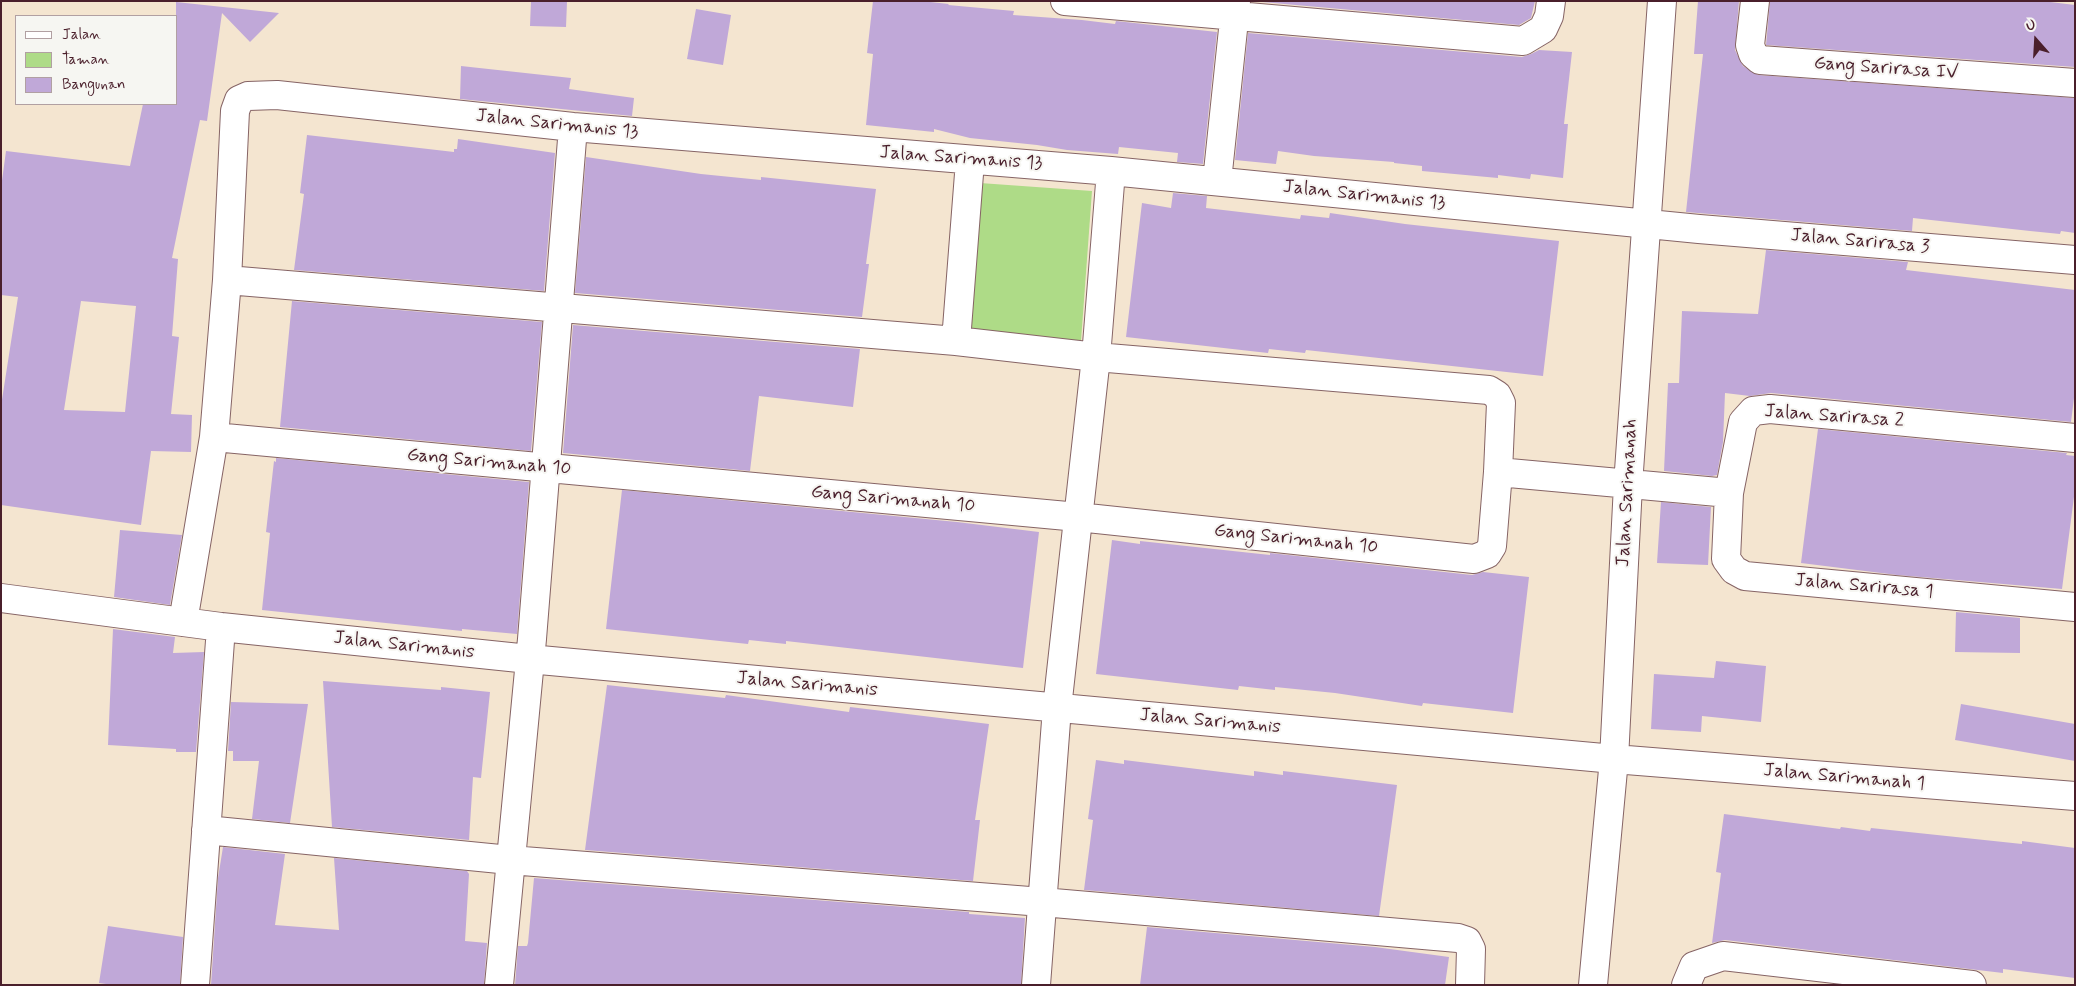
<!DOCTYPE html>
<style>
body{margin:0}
#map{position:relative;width:2076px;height:986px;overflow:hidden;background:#f4e5d0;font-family:Mynerve,sans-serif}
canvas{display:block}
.frame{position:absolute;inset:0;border:2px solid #4a1f2b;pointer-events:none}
.legend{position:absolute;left:15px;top:15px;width:162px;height:90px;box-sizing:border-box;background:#f6f6f2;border:1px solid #b1a0a2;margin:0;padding:6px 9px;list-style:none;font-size:15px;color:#4a1f2b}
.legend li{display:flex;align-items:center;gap:10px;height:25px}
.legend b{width:25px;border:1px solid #b1a0a2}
.north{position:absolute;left:2011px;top:15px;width:50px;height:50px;-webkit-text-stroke:4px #f6f6f2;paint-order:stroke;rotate:341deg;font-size:14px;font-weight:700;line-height:20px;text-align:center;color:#4a1f2b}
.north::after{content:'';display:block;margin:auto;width:18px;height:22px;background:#4a1f2b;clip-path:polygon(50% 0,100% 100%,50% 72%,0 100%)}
</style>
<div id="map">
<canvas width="2076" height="986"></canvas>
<div class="frame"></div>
<ul class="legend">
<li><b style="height:6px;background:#fff"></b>Jalan</li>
<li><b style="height:14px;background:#aedb87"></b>Taman</li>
<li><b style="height:14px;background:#c0a8d8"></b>Bangunan</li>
</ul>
<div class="north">U</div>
</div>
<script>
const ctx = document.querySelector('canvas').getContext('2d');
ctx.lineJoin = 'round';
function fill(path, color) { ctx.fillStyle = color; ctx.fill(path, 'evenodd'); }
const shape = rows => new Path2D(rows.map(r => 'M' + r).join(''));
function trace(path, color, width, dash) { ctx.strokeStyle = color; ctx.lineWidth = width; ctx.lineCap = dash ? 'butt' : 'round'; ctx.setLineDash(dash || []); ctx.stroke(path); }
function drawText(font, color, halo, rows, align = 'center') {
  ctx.font = font + ' Mynerve,sans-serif'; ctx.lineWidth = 4; ctx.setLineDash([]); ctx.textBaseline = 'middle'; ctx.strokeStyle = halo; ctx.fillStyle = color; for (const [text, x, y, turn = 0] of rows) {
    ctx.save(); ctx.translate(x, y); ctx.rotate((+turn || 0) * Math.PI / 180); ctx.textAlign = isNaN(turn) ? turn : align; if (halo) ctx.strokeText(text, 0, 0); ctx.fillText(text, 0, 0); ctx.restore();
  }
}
fill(shape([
 [980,183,1092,191,1081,341,970,334]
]), '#aedb87');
fill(shape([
 [531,1,567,2,566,27,530,26],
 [873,1,921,1,949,4,948,5,1014,11,1013,15,1082,20,1115,24,1116,21,1217,32,1203,164,1177,162,1178,153,1119,147,1118,154,1067,150,1037,145,970,138,934,129,934,132,866,125,873,54,867,53],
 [1251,1,1535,1,1531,18,1519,25],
 [1698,1,1739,1,1735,50,1743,66,1758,75,2075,98,2075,233,2061,231,2060,234,2030,231,1913,218,1912,231,1686,212,1703,54,1694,54],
 [1770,1,2042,1,2075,5,2075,67,1766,45],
 [176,2,279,13,250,42,222,13,207,121,200,120,172,258,178,259,172,336,179,337,171,414,192,415,191,452,151,451,141,525,1,505,1,406,18,297,1,295,1,188,6,151,130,166,143,104,176,104],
 [81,301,136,306,125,412,64,410],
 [696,9,731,15,723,65,687,59],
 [1248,33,1522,57,1531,54,1539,50,1572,52,1564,124,1568,124,1563,178,1531,174,1530,179,1498,175,1498,178,1422,171,1422,166,1394,163,1394,162,1314,156,1278,151,1276,164,1235,160],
 [461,66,571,78,569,89,634,98,632,116,460,99],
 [307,135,454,152,454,149,457,149,458,139,555,153,544,291,294,270,304,194,300,193],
 [586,157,701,174,761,180,761,177,876,189,866,264,869,264,862,317,575,293],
 [1173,193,1207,196,1206,208,1300,219,1301,215,1329,218,1330,213,1405,224,1559,241,1543,376,1306,350,1305,353,1269,349,1268,353,1126,337,1142,203,1171,208],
 [1766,250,1908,262,1906,270,2075,290,2075,390,2071,422,1771,393,1750,396,1725,393,1723,442,1717,475,1712,476,1664,471,1668,383,1679,383,1682,311,1758,314],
 [292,301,542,322,531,451,280,427],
 [573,325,860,349,853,407,759,396,750,471,563,453],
 [1818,429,2067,453,2066,455,2075,456,2075,489,2062,589,1897,575,1801,563],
 [276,458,529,482,517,634,462,629,462,631,262,610,270,533,266,532,274,461,276,462],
 [622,490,957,522,1039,532,1023,668,786,641,786,644,749,640,748,644,606,629],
 [1661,502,1711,507,1708,565,1657,563],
 [120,530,182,535,170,605,114,597],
 [1112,540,1140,544,1140,541,1270,555,1270,553,1472,575,1483,572,1529,577,1513,713,1423,703,1422,706,1335,693,1275,687,1275,690,1239,686,1238,690,1096,674],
 [1956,612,2020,618,2020,653,1955,652],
 [113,629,175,637,173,653,204,652,196,752,176,752,176,749,108,745],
 [1716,661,1766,666,1761,722,1702,716,1701,732,1651,729,1654,674,1714,678],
 [323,681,441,690,441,687,490,692,481,778,473,777,469,840,332,827],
 [607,685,725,698,726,695,849,712,850,707,989,724,975,820,980,820,973,881,585,850],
 [231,702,308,704,290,823,252,819,259,761,233,761,233,751,228,751],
 [1961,704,2075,724,2075,761,1955,740],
 [1096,760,1124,764,1124,760,1254,776,1254,771,1283,775,1283,771,1397,785,1379,916,1084,890,1093,820,1088,819],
 [1724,814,1840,829,1841,827,1870,831,1871,828,2022,844,2022,841,2075,848,2075,978,2003,969,2003,973,1725,940,1712,943,1721,873,1716,872],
 [223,847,285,854,275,925,339,930,334,858,467,871,469,874,465,941,487,943,484,985,211,985,218,878],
 [534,878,969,912,969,914,1025,918,1021,985,515,985,518,946,527,946,528,943],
 [108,926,183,937,180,985,113,985,99,983],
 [1147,927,1375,947,1449,957,1445,985,1140,985]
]), '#c0a8d8');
const minor = shape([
 [1065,1,1523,41,1543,29,1549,16,1551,1],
 [1755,1,1750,45,1753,54,1760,60,2075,83],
 [1217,181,1236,1],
 [956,341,970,161],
 [214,437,1078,517,1474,559,1487,554,1492,546,1498,472,1501,403,1497,395,1489,390,1096,357,956,341,227,280],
 [2075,438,1770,409,1753,411,1743,422,1729,493,1726,559,1734,570,1745,576,2075,607],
 [1498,472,1729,493],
 [1,598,221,627,529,659,1614,759,2075,796],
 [183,622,214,437,227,280,235,111,239,100,248,96,277,95,573,127,1111,171,1699,229,2075,260],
 [206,830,510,860,1042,902,1458,938,1467,941,1471,949,1470,985],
 [195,985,221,627],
 [499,985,532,639,573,127],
 [1036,985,1057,708,1096,357,1111,171],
 [1593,985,1614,759,1628,485,1662,1],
 [1686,985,1694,966,1723,956,1972,985]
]);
trace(minor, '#866465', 30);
trace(minor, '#fff', 28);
drawText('19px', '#4a1f2b', '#f6f6f2', [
 ["Gang Sarirasa IV",1886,69,4],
 ["Jalan Sarimanis 13",557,125,6],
 ["Jalan Sarimanis 13",961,159,4],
 ["Jalan Sarimanis 13",1364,196,6],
 ["Jalan Sarirasa 3",1860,242,5],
 ["Jalan Sarirasa 2",1834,417,4],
 ["Gang Sarimanah 10",489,463,5],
 ["Jalan Sarimanah",1628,493,-87],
 ["Gang Sarimanah 10",893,500,5],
 ["Gang Sarimanah 10",1296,540,6],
 ["Jalan Sarirasa 1",1864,587,5],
 ["Jalan Sarimanis",404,646,6],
 ["Jalan Sarimanis",807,685,5],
 ["Jalan Sarimanis",1210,722,5],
 ["Jalan Sarimanah 1",1844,778,5]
]);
</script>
